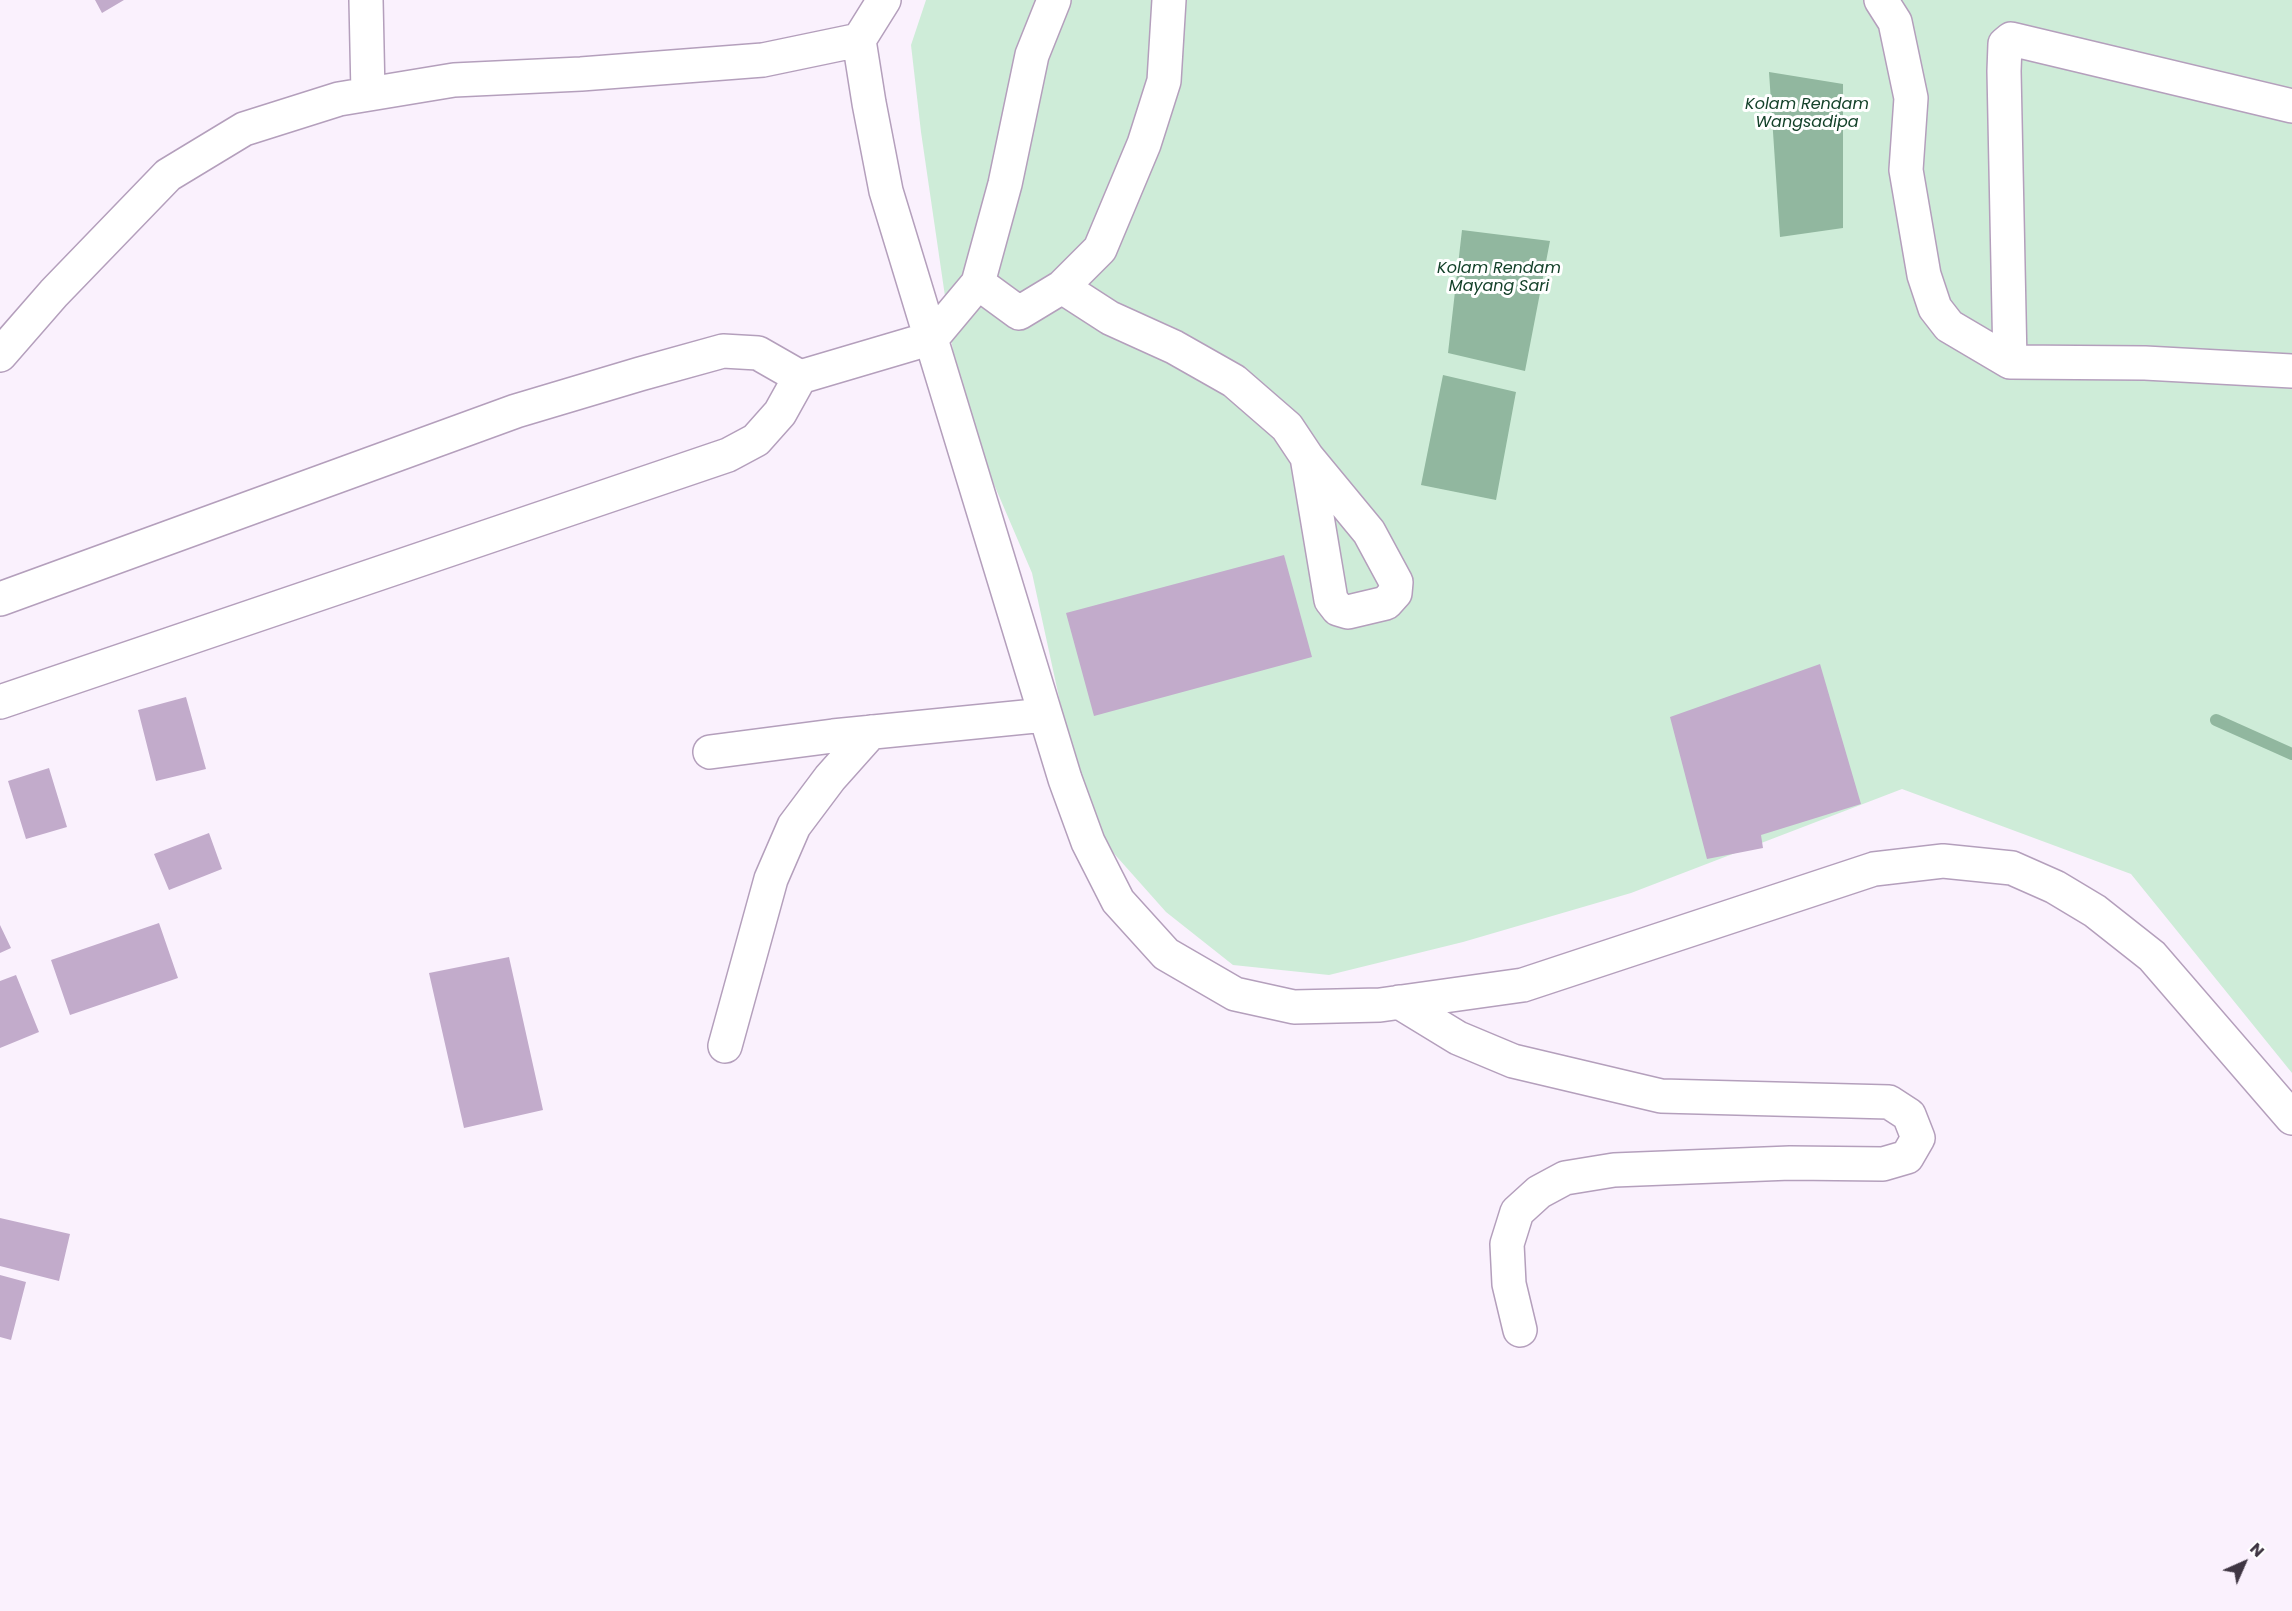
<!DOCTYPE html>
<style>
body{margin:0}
#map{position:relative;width:2292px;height:1611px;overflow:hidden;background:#faf1fd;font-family:Poppins,sans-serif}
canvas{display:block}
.north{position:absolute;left:2214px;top:1533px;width:60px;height:60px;-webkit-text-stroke:4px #fff;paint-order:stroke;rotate:45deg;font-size:16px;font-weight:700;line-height:24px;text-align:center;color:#3f3643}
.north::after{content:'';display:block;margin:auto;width:21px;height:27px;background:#3f3643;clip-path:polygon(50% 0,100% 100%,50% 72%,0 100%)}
</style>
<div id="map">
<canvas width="2292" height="1611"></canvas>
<div class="north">N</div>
</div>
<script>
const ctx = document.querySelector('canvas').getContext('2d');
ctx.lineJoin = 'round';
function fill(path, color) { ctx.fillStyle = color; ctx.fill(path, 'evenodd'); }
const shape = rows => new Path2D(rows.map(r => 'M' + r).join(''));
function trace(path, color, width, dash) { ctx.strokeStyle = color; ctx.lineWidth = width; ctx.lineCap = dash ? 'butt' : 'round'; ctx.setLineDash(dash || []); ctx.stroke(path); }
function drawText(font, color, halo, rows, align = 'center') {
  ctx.font = font + ' Poppins,sans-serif'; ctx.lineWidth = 6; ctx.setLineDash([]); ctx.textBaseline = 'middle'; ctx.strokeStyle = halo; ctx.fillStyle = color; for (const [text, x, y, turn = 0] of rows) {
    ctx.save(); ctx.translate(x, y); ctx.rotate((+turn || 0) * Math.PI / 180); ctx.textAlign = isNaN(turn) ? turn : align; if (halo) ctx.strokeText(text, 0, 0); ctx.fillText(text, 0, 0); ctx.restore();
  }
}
fill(shape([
 [926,0,2292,0,2292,1073,2131,874,1902,789,1631,893,1463,942,1329,975,1233,965,1166,912,1093,830,1060,702,1032,573,990,475,953,351,921,132,911,45]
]), '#ceecd8');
fill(shape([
 [1769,72,1843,84,1843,228,1780,237],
 [1462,230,1550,241,1525,371,1448,353],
 [1443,375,1516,392,1496,500,1421,485]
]), '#91b79f');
trace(shape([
 [2216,720,2292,754]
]), '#91b79f', 12);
fill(shape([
 [95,0,124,0,102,13],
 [1284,555,1312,657,1094,716,1066,613],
 [1820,664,1861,804,1761,835,1763,848,1707,859,1670,717],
 [186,697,206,769,156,781,138,710],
 [49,768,67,827,26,839,8,781],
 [209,833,222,869,169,890,154,854],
 [159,923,178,978,70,1015,51,960],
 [0,925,11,948,0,953],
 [509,957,543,1110,464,1128,429,973],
 [16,975,39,1032,0,1048,0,981],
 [0,1218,70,1234,59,1281,0,1266],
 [0,1275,26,1282,11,1340,0,1337]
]), '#c2abcb');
const minor = shape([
 [366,0,368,94],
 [884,0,859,40,869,103,886,191,1065,779,1088,842,1118,901,1166,954,1235,994,1294,1007,1380,1005,1523,985,1874,869,1943,861,2012,868,2055,887,2095,911,2152,956,2292,1118],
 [1881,0,1895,22,1911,98,1906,170,1924,275,1935,308,1949,326,2010,362,2145,363,2292,371],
 [978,283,1005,184,1032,55,1054,0],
 [1062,287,1110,318,1174,347,1234,381,1287,427,1307,457,1369,532,1396,582,1395,593,1386,603,1348,612,1338,609,1331,600,1307,457],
 [0,355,54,293,168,175,244,129,339,99,454,80,581,74,763,60,859,40],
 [2010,362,2004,71,2005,44,2011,39,2292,106],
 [0,599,516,411,640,374,723,351,758,353,800,377],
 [0,702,728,455,756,440,780,413,800,377,932,338,978,283,1019,313,1062,287,1100,249,1144,144,1164,81,1169,0],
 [710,752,833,736,1045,715],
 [1399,1002,1458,1038,1513,1061,1661,1096,1889,1102,1909,1115,1918,1138,1907,1157,1883,1164,1790,1163,1614,1170,1565,1178,1539,1192,1517,1212,1507,1244,1509,1284,1520,1330],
 [725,1046,771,879,794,826,830,778,871,732]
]);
trace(minor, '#b49fbc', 36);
trace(minor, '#fff', 33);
drawText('italic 16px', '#134129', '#fff', [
 ["Kolam Rendam",1807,105],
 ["Wangsadipa",1807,123],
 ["Kolam Rendam",1499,269],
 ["Mayang Sari",1499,287]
]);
</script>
